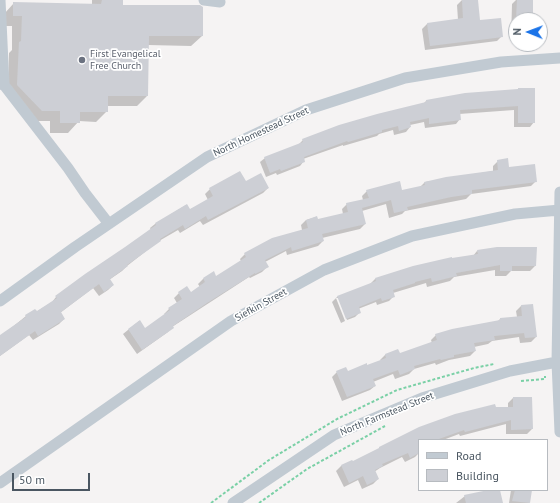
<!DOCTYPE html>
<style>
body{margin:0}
#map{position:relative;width:560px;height:503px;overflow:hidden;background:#f5f3f3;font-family:"PT Sans",sans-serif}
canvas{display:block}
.legend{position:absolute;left:418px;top:439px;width:130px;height:52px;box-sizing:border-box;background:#fff;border:1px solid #b7bbc0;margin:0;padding:5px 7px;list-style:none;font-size:12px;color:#4a5661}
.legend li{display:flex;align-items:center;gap:8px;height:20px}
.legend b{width:20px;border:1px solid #b7bbc0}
.north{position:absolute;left:508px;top:12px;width:40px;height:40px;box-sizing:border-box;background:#fff;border:1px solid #b7bbc0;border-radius:50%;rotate:271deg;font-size:11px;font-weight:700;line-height:16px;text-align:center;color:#4a5661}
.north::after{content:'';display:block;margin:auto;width:14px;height:18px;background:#1a73e8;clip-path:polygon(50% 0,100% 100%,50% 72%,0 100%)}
.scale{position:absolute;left:12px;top:473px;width:78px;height:18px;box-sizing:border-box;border:2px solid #4a5661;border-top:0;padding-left:5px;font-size:12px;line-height:14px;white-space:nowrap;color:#4a5661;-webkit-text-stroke:3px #fff;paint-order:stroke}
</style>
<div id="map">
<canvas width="560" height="503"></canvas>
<ul class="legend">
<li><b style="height:5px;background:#c1cad2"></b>Road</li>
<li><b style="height:11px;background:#cdcfd5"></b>Building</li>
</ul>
<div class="north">N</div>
<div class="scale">50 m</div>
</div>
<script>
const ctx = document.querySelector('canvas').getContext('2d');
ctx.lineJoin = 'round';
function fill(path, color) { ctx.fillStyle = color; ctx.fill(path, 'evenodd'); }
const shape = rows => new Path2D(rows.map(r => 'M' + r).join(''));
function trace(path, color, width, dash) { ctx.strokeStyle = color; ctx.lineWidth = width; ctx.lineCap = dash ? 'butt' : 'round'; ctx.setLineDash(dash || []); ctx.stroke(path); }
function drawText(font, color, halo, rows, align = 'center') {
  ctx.font = font + ' "PT Sans",sans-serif'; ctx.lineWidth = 3.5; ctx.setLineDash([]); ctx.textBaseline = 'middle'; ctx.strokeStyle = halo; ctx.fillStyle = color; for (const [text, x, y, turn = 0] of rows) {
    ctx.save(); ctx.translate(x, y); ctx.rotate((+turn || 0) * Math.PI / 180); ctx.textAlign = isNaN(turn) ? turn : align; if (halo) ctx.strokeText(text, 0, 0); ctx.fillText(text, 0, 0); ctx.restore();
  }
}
fill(shape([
 [92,0,122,0,122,6,202,36,191,46,148,45,147,96,137,106,107,106,107,111,96,122,79,121,68,133,50,133,50,121,32,121,8,95,9,53,12,50,12,26,3,26,4,14,14,3,92,5],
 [462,0,477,0,479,21,502,36,497,41,425,50,422,29,427,24,458,20,457,5],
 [516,0,532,0,532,20,516,20,516,40,511,40,512,4],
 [517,90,534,122,530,127,514,127,514,110,459,114,460,119,456,124,425,128,424,122,410,125,410,127,406,132,394,135,393,130,379,134,377,136,343,146,343,145,303,159,304,161,300,166,277,175,276,173,266,177,260,162,265,158,298,145,303,140,423,104,426,101],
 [498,161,508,168,536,181,531,186,471,194,466,199,405,211,402,214,389,218,386,204,362,211,365,224,360,229,322,238,323,241,318,246,287,255,286,251,265,262,267,267,262,272,250,278,249,277,172,327,168,332,137,354,123,334,139,321,145,329,165,315,164,314,169,309,177,303,174,298,179,293,191,293,200,287,198,284,203,279,213,273,216,277,241,261,240,259,245,254,302,230,301,225,306,220,316,217,317,220,343,214,342,209,347,204,363,200,362,196,367,191,402,191,420,187,425,182,493,171,493,166],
 [245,182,268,188,263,193,203,225,200,221,180,233,178,230,159,241,127,266,122,271,109,280,113,285,108,290,99,296,93,288,60,313,64,319,59,324,33,340,29,335,0,356,0,337,26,316,36,312,52,302,56,297,151,230,150,228,155,224,186,205,189,210,208,200,205,194,210,189],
 [477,251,535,266,530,271,511,271,506,276,495,276,495,270,454,277,450,281,427,287,426,283,393,293,394,296,389,301,377,305,376,302,358,309,360,312,355,317,347,320,339,298,336,298,345,321,341,323,332,302,337,297,370,284,375,279,452,259,473,256],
 [532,305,536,337,531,342,520,343,519,337,492,341,488,344,474,347,475,351,470,356,449,360,436,365,435,363,414,369,409,374,395,379,393,374,373,382,375,386,370,390,342,401,332,377,337,372,348,372,381,361,380,360,385,355,398,350,399,354,432,343,431,340,436,335,498,321,500,319,517,317,516,311,521,306],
 [513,398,531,398,532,429,527,434,506,434,506,424,460,436,459,434,443,440,419,440,419,453,415,457,405,462,402,457,380,468,374,472,378,479,373,484,362,489,358,480,344,487,336,471,341,466,352,461,353,463,495,408,508,408,508,403],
 [492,490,499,490,502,503,456,503,465,496],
 [511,490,531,490,529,503,509,503]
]), '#0003');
fill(shape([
 [102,0,123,0,123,5,200,5,203,7,203,36,149,36,148,96,108,96,108,112,80,112,80,123,60,123,60,111,42,111,17,85,19,42,21,41,22,16,13,16,13,2,101,4],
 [462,0,478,0,480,20,501,18,503,37,430,46,427,23,463,18],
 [517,0,533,0,533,20,516,20],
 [518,88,535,88,535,123,518,123,518,106,460,110,461,120,429,124,429,118,410,122,411,127,399,131,398,126,382,130,382,132,348,142,347,141,304,157,305,162,281,171,280,169,270,173,264,157,303,142,302,139,339,125,377,114,426,102,426,100,465,93,518,89],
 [508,158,509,167,535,164,537,182,472,190,472,194,451,197,407,207,408,210,394,213,391,200,362,208,366,224,322,234,324,241,292,251,291,247,265,260,269,267,255,274,255,273,207,303,173,326,174,328,142,350,128,329,140,320,145,328,170,310,168,308,182,299,178,292,187,286,191,292,205,282,203,278,214,271,216,276,246,257,244,253,272,238,308,228,306,220,317,216,318,219,348,212,346,203,369,198,366,190,400,181,402,190,425,185,424,182,446,177,498,170,497,160],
 [240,171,246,181,261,173,269,188,208,220,206,216,185,229,183,225,160,239,161,241,127,265,128,266,110,279,114,285,104,292,99,284,61,312,65,319,38,336,35,331,0,356,0,335,26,317,25,315,35,309,37,311,57,298,55,296,85,274,125,247,156,225,155,223,187,204,190,209,213,196,209,188],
 [497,247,537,247,536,266,512,266,512,271,500,271,500,265,456,273,457,276,432,282,431,278,415,282,415,283,393,290,395,297,382,301,381,298,359,307,361,313,346,319,337,296,376,281,375,278,413,266,452,257,452,258,478,254,477,250],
 [533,304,537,337,525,338,524,333,494,336,495,340,474,343,476,351,454,355,454,357,441,360,440,359,414,366,415,369,400,375,398,370,373,379,376,386,347,397,336,371,346,367,348,371,367,363,367,365,386,358,385,354,398,349,400,353,437,340,435,334,452,329,500,320,500,318,522,316,521,305],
 [513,397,532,397,533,429,511,430,511,420,465,432,464,430,436,440,419,440,419,453,410,458,408,453,382,464,383,466,375,470,379,479,367,485,363,476,349,483,341,465,352,460,353,461,379,448,379,447,419,427,455,414,495,404,496,407,513,407],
 [488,490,500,490,503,503,466,503,464,495],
 [515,490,532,490,530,503,512,501]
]), '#cdcfd5');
trace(shape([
 [521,381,545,379,545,376],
 [211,503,269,460,337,419,397,390,474,368,494,364],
 [259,503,307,469,385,426]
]), '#7ad0a6', 2, [3, 2]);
trace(shape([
 [204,0,220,2],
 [0,84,4,85,0,0],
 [4,85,68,168,85,193,109,224],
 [560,192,557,362,560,432],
 [0,301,75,247,207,157,306,110,405,78,501,62,560,58],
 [0,483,231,321,324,270,412,236,515,214,560,210],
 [233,503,334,435,422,398,510,371,557,362]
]), '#c1cad2', 11);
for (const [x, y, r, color] of [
 [82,60,4,"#6b7280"]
]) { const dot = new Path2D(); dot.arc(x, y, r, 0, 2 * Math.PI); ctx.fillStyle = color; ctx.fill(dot); trace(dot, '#fff', 1.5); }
drawText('10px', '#5b616d', '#fff', [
 ["First Evangelical",90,54],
 ["Free Church",90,66]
], 'left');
drawText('10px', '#4a5661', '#fff', [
 ["North Homestead Street",261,132,-25],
 ["Siefkin Street",261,305,-29],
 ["North Farmstead Street",387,414,-22]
]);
</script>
